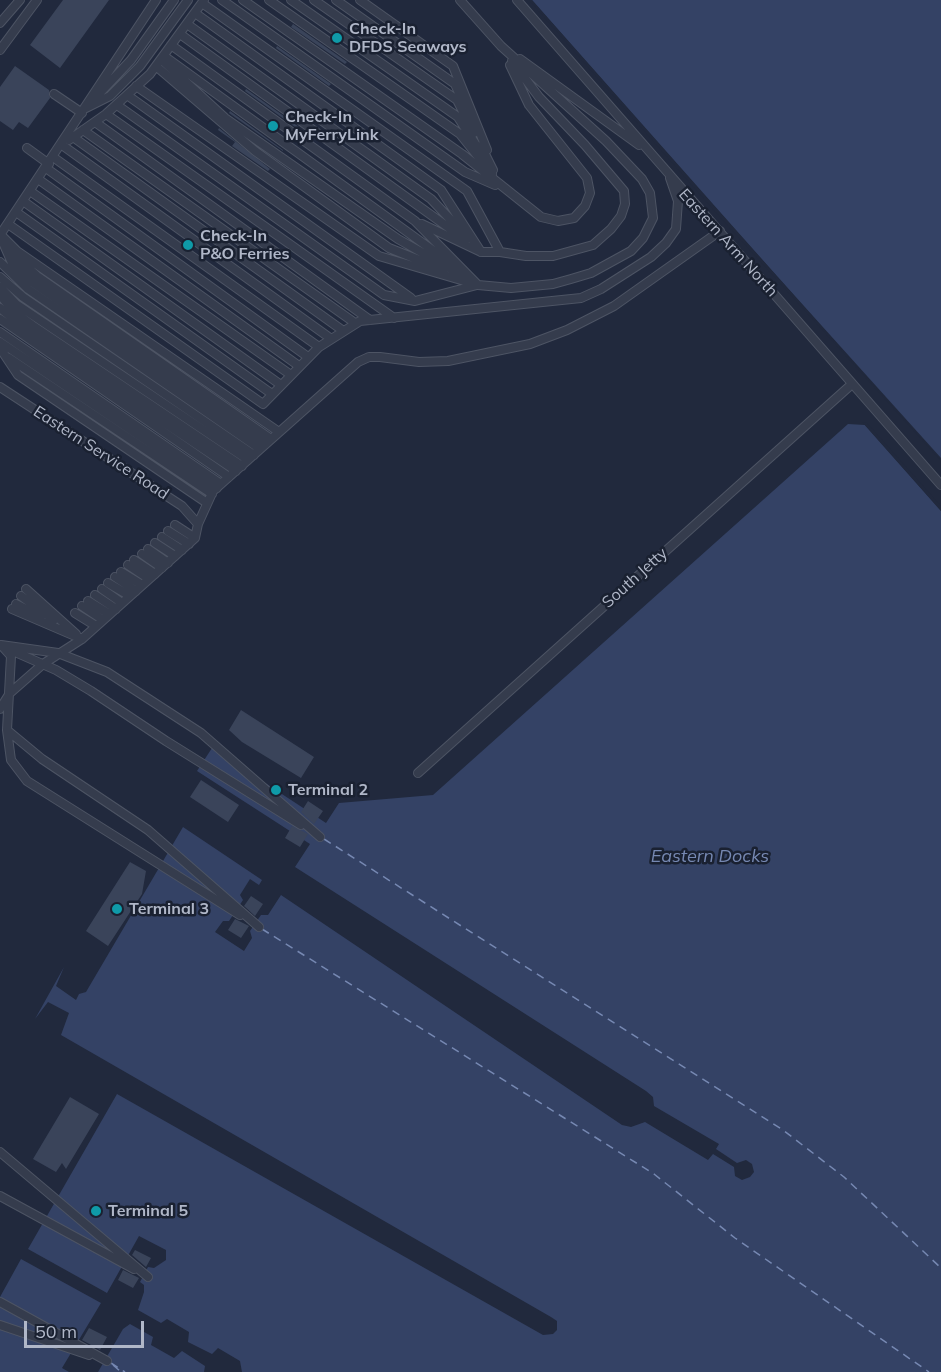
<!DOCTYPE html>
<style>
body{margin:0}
#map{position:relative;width:941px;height:1372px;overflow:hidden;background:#21293d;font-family:Mulish,sans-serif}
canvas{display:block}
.scale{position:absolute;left:24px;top:1321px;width:120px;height:27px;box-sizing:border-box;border:3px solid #b0b7c8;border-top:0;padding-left:8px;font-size:18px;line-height:21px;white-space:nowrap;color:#b0b7c8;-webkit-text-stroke:4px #1a2131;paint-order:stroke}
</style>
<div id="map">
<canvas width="941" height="1372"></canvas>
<div class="scale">50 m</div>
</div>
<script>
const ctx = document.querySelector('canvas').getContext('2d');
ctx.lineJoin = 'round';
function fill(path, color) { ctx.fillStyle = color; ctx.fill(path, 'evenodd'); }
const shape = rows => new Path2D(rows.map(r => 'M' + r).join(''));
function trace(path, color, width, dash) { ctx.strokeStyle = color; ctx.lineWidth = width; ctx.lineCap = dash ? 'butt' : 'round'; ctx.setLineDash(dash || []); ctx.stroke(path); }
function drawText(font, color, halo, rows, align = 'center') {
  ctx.font = font + ' Mulish,sans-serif'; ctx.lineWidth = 5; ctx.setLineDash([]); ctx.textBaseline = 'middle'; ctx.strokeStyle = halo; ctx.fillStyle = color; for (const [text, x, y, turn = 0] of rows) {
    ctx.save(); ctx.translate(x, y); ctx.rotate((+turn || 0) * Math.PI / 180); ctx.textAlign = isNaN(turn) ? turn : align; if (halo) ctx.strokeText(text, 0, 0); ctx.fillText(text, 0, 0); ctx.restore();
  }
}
fill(shape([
 [532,0,941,0,941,458,721,214],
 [848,424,865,425,941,511,941,1372,242,1372,240,1361,218,1348,212,1354,188,1342,189,1332,167,1319,161,1323,138,1310,144,1292,144,1285,140,1282,148,1267,154,1268,166,1260,166,1250,139,1236,107,1293,28,1249,117,1094,543,1335,553,1334,557,1330,557,1321,551,1317,61,1035,69,1013,48,1002,35,1019,64,967,56,986,76,1000,79,994,86,992,183,827,262,880,259,885,250,879,240,895,243,900,229,921,223,921,215,932,244,951,252,938,250,931,261,915,268,915,281,895,622,1125,631,1127,645,1122,708,1160,713,1154,734,1167,735,1176,742,1180,750,1177,754,1172,752,1164,746,1160,737,1163,716,1149,719,1144,654,1106,653,1097,646,1091,295,867,310,844,197,771,212,748,326,823,339,803,433,795],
 [21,1259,101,1303,62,1368,69,1372,0,1372,0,1297],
 [130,1324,153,1337,151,1345,174,1358,182,1351,205,1366,204,1372,98,1372,123,1329]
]), '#344265');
fill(shape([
 [529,0,532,0,941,461,719,216],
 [862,422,867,423,941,506,941,511]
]), '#21293d');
trace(shape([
 [324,839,783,1130,844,1177,941,1268],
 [262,929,654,1174,735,1238,929,1372],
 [111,1363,125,1372],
 [113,1365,121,1372]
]), '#7688b2', 1.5, [8, 6]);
fill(shape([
 [63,0,109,0,60,68,30,45],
 [293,24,347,62,345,64,291,27],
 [277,46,331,84,329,86,276,48],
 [15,66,49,90,50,98,28,128,19,122,13,130,0,121,0,87],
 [246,89,299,127,298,129,245,91],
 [230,111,283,150,283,151,229,113],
 [219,128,270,169,268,171,232,146,235,142,218,130],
 [241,710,314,757,301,778,242,742,229,730],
 [201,780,239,805,228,822,190,797],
 [308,801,323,811,314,824,301,812],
 [292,826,308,834,300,847,285,838],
 [130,862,146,871,142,894,108,946,86,931],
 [251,896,263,904,255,916,244,906],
 [235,919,249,926,241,938,228,930],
 [70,1097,99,1114,66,1169,62,1163,56,1172,33,1159],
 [135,1250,151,1258,146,1267,132,1255],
 [123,1270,139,1278,133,1288,118,1280],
 [89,1328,107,1337,100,1350,82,1340]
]), '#3a445a');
const service = shape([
 [222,0,465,172,495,185],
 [243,0,462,154,541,217,558,221,574,218,585,206,590,193,587,178,529,105,510,65],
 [269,0,460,134,492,174],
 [291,0,458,117,481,153],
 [314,0,457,100,474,133],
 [336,0,455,84,464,104],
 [360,0,453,66,487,150],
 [517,0,941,485],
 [202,3,467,191,500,252,526,256,553,256,593,245,611,229,621,216,625,204,624,191,585,145,539,97,512,61],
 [195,13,441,190,481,252],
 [0,23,20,0],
 [187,24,431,199,468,238],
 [180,34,463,238],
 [171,45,415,221,477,284],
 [0,50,37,0],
 [164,56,453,265],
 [520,59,639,145],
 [162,60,225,118,398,239,467,278],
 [157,67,255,151,389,248,444,270],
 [136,86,379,256,478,285,511,288,553,284,571,279,591,273,631,251,643,238,653,218,650,193,642,179,606,141,501,46,460,0],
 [54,94,82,113],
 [127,95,411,298],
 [96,97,131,60,174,0],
 [117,105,384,295,415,301,477,285],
 [86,108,110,96,140,66,188,0],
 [106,114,394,318],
 [95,122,370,320],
 [83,130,355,323],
 [73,137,342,330],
 [69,140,106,114,150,74,204,0],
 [62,145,330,338],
 [481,146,493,170],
 [27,148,49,164],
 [53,157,319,347],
 [46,168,308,357],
 [38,179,299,366],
 [30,191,291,375],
 [23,201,281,385],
 [16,212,272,394],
 [8,224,263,404,319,347,360,321,581,298,601,289,651,257,666,243,676,229,678,201,670,178],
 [422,224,481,252,500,252],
 [0,234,17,251,279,432],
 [0,235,156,0],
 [0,236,12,263,32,282,266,444],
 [10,251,37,276,271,439],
 [0,262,28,289,260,449],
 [0,277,23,297,254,455],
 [0,287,16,304,248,460],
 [0,295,13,311,32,325,242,466],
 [0,308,28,331,236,471],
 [0,319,229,477],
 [0,332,221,484],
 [0,342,217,488],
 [0,348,18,375,207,503],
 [9,358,212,494],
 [0,387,182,506,198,524],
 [175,525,195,538],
 [168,531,189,544],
 [162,537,182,550],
 [155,543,175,556],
 [148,549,168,563],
 [142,554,162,568],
 [134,560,155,574],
 [128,565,149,579],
 [121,572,142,585],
 [115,577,136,591],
 [108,583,130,596],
 [26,589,76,634],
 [102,589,122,603],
 [95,595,116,609],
 [21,596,54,620],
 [88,601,109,614],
 [16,604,41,617],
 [82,606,103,620],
 [12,609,82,639],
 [75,613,96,626],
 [1,645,11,656,7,730,42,759,148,830,259,927],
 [1,645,58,653,107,672,201,733,320,837],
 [6,648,56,670,91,691,166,741,301,825],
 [0,709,10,693,43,664,82,639,195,538,198,524,213,491,358,362,369,357,380,357,419,362,448,361,530,344,567,330,614,306,720,231],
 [7,730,11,760,27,781,240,915],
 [418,773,852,384],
 [0,1152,148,1277],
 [0,1196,134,1269],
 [0,1302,107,1361],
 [0,1325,89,1355]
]);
trace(service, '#4d5464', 10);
trace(service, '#353c4d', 8);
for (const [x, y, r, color] of [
 [337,38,6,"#0f9aa8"],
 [273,126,6,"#0f9aa8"],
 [188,245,6,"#0f9aa8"],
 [276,790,6,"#0f9aa8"],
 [117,909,6,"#0f9aa8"],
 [96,1211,6,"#0f9aa8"]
]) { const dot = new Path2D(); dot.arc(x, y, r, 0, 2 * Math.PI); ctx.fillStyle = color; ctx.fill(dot); trace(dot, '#1a2131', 2); }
drawText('bold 16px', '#b0b7c8', '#1a2131', [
 ["Check-In",349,29],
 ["DFDS Seaways",349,47],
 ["Check-In",285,117],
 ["MyFerryLink",285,135],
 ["Check-In",200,236],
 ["P&O Ferries",200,254],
 ["Terminal 2",288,790],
 ["Terminal 3",129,909],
 ["Terminal 5",108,1211]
], 'left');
drawText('16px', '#b0b7c8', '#1a2131', [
 ["Eastern Arm North",728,243,48],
 ["Eastern Service Road",101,453,33],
 ["South Jetty",635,578,-42]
]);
drawText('italic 18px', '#7688b2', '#1a2131', [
 ["Eastern Docks",710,857]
]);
</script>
